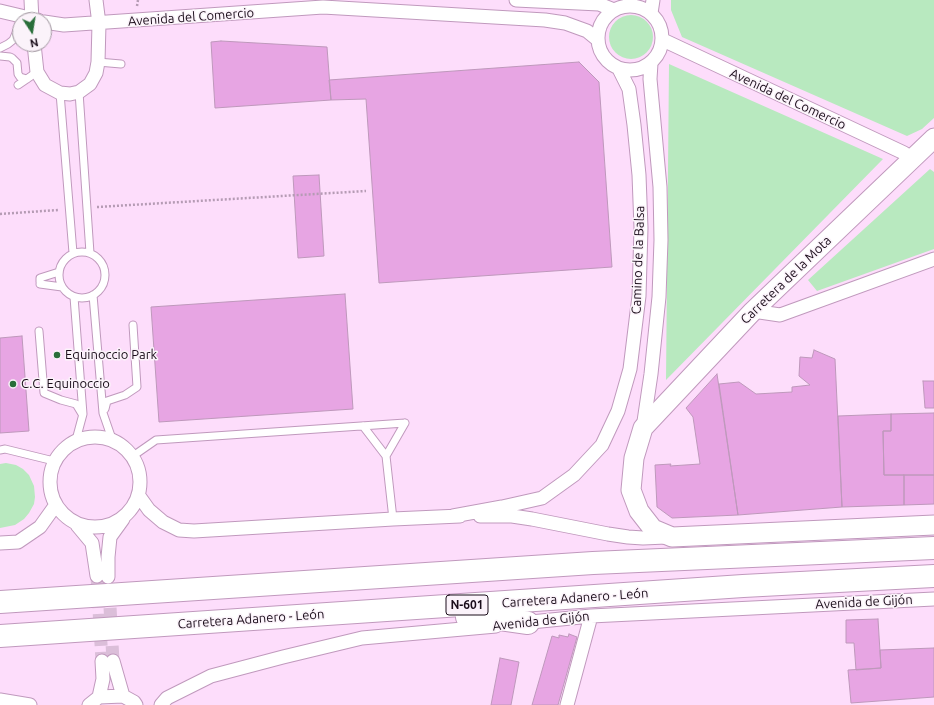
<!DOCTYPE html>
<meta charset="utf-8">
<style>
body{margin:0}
#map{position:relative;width:934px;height:705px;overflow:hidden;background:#fdddfb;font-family:Ubuntu,sans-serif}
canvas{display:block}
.north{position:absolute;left:12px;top:12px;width:40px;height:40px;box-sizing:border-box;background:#fbf3fa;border:1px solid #a197a0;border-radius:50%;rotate:168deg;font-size:11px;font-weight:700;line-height:16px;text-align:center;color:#1a0d1a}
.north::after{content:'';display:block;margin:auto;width:14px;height:18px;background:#296e3a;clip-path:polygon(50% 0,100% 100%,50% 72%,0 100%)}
</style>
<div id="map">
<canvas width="934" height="705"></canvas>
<div class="north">N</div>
</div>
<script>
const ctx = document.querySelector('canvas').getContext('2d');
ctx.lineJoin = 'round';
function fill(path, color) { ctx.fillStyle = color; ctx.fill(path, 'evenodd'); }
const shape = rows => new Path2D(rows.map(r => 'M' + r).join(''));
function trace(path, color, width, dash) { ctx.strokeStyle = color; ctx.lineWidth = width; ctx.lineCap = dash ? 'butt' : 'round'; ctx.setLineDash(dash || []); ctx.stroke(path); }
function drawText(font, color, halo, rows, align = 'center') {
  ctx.font = font + ' Ubuntu,sans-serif'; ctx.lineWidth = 3; ctx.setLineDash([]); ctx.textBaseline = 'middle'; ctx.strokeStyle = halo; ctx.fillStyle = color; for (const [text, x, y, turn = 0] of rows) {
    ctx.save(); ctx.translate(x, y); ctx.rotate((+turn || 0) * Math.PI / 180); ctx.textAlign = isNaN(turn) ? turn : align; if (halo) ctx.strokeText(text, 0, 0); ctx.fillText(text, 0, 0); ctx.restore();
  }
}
fill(shape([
 [671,0,934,0,934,118,922,129,907,136,682,37,671,10],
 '609 37a22 22 0 1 1 44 0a22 22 0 1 1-44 0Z',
 [669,64,883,159,666,380],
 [930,169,934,172,934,249,817,291,808,280],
 [6,463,16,465,23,469,29,475,34,486,35,497,34,504,29,513,24,519,15,525,0,528,0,464]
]), '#b8e9bf');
const building = shape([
 [221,41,327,47,331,100,215,108,211,42,221,41],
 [579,62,599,82,612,267,379,283,366,99,331,100,329,80,579,62],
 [319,175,324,256,298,258,293,176,319,175],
 [345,294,353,409,159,422,151,307,345,294],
 [22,336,29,431,0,433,0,338,22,336],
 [814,350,835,359,842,507,738,515,719,384,739,382,756,394,792,392,792,387,810,385,799,376,800,357,812,358,814,350],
 [717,374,738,515,672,518,657,507,655,465,671,464,670,466,700,464,693,417,686,408,717,374],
 [923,381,934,381,934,408,925,408,923,381],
 [934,413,934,475,884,475,883,431,891,431,891,414,934,413],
 [891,414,891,431,883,431,884,475,904,475,904,505,842,507,838,416,891,414],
 [904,475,934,475,934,504,904,505,904,475],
 [878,619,881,668,856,670,854,643,846,643,846,620,878,619],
 [569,634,577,637,558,705,532,705,552,636,559,638,559,635,568,637,569,634],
 [934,648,934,697,851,703,848,670,881,668,880,650,934,648],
 [500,658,519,662,511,705,491,705,500,658]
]);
fill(building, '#e7a5e3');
trace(building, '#be98bb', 1);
trace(shape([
 [97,576,102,661],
 [109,589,113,661]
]), '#dbbed9', 13, [13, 6]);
const lane = shape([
 [0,48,8,44,13,40,17,31,20,20],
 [0,56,10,57,12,58,17,63,18,74,20,77,27,79],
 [98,62,121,64],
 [18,85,37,72],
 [79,92,90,253],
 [60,93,73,253],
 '59 275a23 23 0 1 1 46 0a23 23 0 1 1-46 0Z',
 [40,282,40,278,59,272],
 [40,284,62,287],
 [93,295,103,413,112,439],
 [74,297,83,414,76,440],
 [39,331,44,393,61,400,76,404,82,414],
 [105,409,107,401,125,395,137,387,133,325],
 [363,426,386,456,393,519],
 [0,450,5,449,54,461],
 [133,456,156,440,405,423],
 [386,456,405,423]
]);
const street = shape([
 [31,0,32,20],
 [516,0,599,4,614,10],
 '598 38a32 32 0 1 1 64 0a32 32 0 1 1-64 0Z',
 [0,11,38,20],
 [651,13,653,0],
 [44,22,64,25,323,7,545,20,565,23,587,31,598,40],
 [663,40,904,153,912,158],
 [34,44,37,72,45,85,60,93,70,94,79,92,90,84,96,73,98,62,99,24,96,0],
 [753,311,780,315,934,259],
 [643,428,651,374,659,297,661,240,660,187,650,79,651,63],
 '50 482a45 45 0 1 1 90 0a45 45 0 1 1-90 0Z',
 [139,496,149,510,163,522,179,530,194,531,393,519,460,516],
 [453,516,502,507,542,498,574,475,602,445,618,411,630,369,639,296,641,228,639,175,634,125,629,89,619,69],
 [480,516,512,516,532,519,608,534,628,537,643,538,666,537],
 [77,525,92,543,97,576],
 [0,543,18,542,40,527,55,506],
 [108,577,108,557,110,537,123,519],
 [521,623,591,616,934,599],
 [113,661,123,696],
 [99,697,103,679,102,661],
 [0,700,30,705],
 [89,705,99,697,123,696,134,702,136,705],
 [161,705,167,698,211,676,283,657,362,638,496,626],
 [567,705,591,616]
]);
const secondary = shape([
 [934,138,753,311,643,428,634,458,631,490,639,511,653,529,672,537,934,525]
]);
const highway = shape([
 [0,602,593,563,934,548],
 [467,617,479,616,528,623],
 [0,636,743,586,934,576]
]);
trace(lane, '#c099bd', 9);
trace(street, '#c099bd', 15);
trace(secondary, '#c099bd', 21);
trace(highway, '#c099bd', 24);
trace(shape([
 [137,6,138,0],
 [97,207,366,191],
 [0,214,58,210]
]), '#b59bb4', 2.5, [2, 2]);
trace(lane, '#fff', 7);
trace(street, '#fff', 13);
trace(secondary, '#fff', 19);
trace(highway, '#fff', 22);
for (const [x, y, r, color] of [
 [57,355,4,"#296e3a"],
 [13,384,4,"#296e3a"]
]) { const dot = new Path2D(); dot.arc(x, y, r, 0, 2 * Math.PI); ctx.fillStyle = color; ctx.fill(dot); trace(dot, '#fbf3fa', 1.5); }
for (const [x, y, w] of [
 [467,605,42]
]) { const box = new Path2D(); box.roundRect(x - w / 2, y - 10, w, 20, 3); ctx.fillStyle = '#fbf3fa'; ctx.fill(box); trace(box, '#1a0d1a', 1); }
drawText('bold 12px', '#1a0d1a', null, [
 ["N-601",467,605]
]);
drawText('13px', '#1a0d1a', '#fbf3fa', [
 ["Avenida del Comercio",191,17,-4],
 ["Avenida del Comercio",788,99,25],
 ["Camino de la Balsa",638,260,-88],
 ["Carretera de la Mota",786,280,-44],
 ["Carretera Adanero - León",575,598,-4],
 ["Avenida de Gijón",864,602,-3],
 ["Carretera Adanero - León",251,619,-4],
 ["Avenida de Gijón",541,621,-6]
]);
drawText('13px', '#1a0d1a', '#fbf3fa', [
 ["Equinoccio Park",65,355],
 ["C.C. Equinoccio",21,384]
], 'left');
</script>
